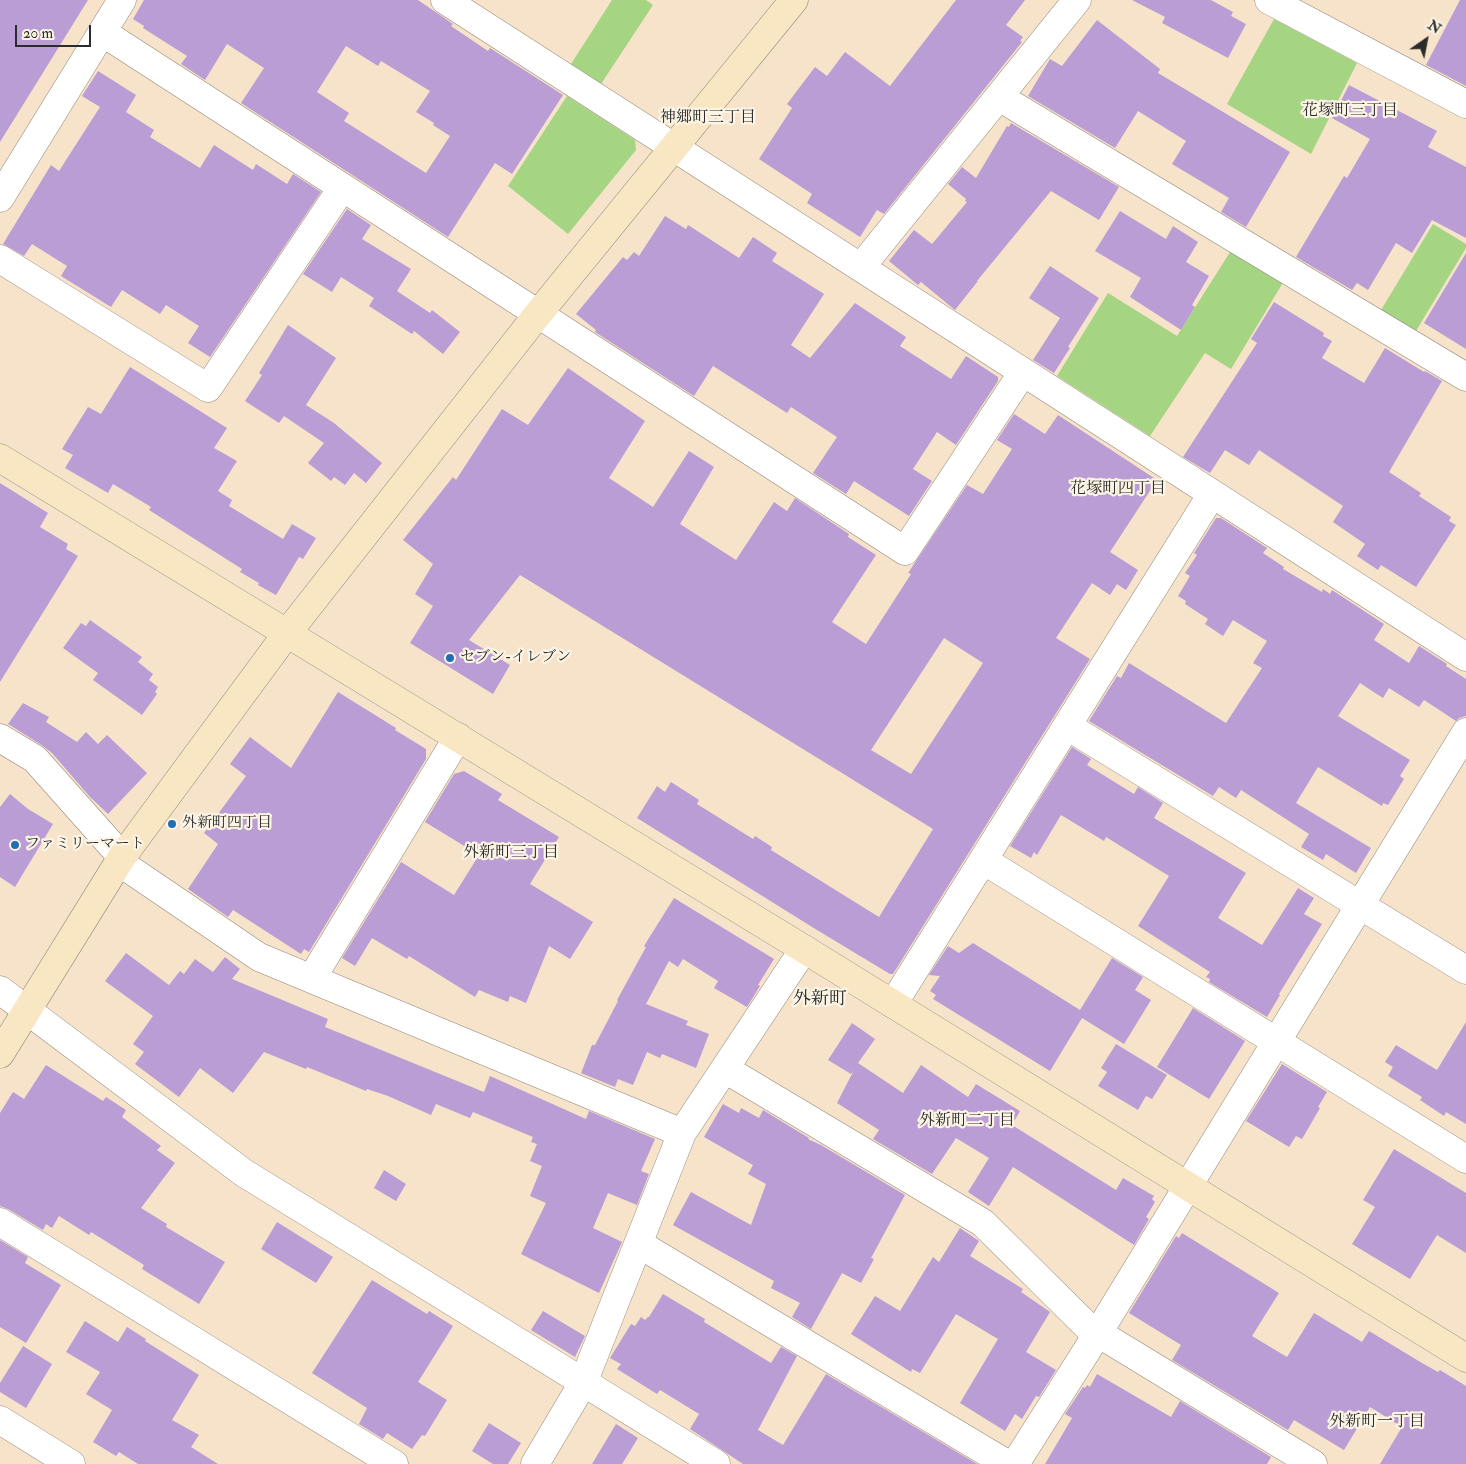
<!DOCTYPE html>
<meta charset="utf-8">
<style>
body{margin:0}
#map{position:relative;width:1466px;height:1464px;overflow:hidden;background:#f6e3c9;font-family:"IM FELL Double Pica",serif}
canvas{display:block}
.north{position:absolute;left:1401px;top:15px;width:50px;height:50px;-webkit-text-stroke:4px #fcf5e5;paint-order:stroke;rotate:33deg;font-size:14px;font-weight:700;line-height:20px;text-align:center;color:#2b2b2b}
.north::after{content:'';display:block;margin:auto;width:18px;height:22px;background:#2b2b2b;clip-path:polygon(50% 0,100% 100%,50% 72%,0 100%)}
.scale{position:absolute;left:15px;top:25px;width:76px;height:22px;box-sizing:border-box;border:2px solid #2b2b2b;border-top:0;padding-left:6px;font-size:15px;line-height:18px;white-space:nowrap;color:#2b2b2b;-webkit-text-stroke:4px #fcf5e5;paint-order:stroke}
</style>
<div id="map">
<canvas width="1466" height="1464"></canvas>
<div class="north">N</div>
<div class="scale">20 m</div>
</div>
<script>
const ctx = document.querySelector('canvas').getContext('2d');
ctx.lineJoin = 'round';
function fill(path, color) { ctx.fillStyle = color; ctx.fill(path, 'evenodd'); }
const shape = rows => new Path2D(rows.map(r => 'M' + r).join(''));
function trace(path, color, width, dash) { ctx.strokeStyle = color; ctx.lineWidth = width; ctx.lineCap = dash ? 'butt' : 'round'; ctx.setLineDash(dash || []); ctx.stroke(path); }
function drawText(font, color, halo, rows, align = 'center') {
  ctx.font = font + ' "IM FELL Double Pica","Noto Serif JP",serif'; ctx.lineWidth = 4.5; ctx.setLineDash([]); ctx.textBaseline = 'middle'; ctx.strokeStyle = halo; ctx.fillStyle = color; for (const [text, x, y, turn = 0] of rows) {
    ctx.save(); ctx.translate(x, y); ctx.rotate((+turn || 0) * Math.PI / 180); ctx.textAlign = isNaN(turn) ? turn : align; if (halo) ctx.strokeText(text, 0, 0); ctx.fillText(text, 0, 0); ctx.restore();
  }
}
fill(shape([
 [612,0,646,0,653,5,601,84,571,64],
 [1274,19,1357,63,1311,154,1227,104],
 [567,96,635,140,636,150,568,234,508,186],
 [1433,224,1466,244,1466,248,1416,331,1381,310],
 [1232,249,1284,281,1231,369,1205,353,1150,436,1057,376,1108,293,1177,336]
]), '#a5d583');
fill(shape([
 [0,0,88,0,0,142],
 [144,0,418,0,453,24,451,26,488,51,490,48,563,95,512,174,495,163,448,237,241,103,264,68,227,44,205,80,181,64,187,56,143,28,144,26,133,19],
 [346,46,378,66,381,61,430,91,416,112,434,123,433,125,450,136,426,173,344,121,349,113,317,92],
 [956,0,1025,0,1006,25,1023,37,1020,41,1022,42,884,214,877,210,860,237,807,203,812,194,759,159,792,108,787,104,815,67,827,76,845,52,890,86],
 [1132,0,1211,0,1233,12,1231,16,1246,24,1228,58,1162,23,1165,17],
 [1460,0,1466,0,1466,86,1426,65],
 [1097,20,1160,69,1158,73,1290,152,1246,227,1221,212,1229,198,1172,164,1186,141,1138,111,1115,148,1028,96,1050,59,1062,66],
 [98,71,136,95,126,112,154,130,150,137,200,168,214,145,253,170,256,164,287,184,293,174,321,192,210,357,188,343,199,326,166,305,160,314,122,290,111,307,61,276,67,266,32,244,24,256,3,244,51,165,59,171,100,107,82,96],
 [1349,85,1437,131,1428,147,1466,167,1466,238,1432,220,1412,253,1396,243,1368,290,1357,283,1352,290,1296,257,1344,176,1347,178,1370,139,1332,118],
 [1011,123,1119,187,1099,220,1051,191,977,281,978,281,955,310,921,282,918,285,889,261,914,230,932,244,967,202,965,201,966,199,948,184,962,167,976,178,1007,126,1009,127],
 [347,209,371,225,362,239,411,269,397,291,430,313,432,310,460,332,443,354,414,331,412,334,369,306,374,298,341,277,332,292,303,274],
 [1120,211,1166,239,1173,226,1198,242,1186,262,1209,276,1192,305,1195,307,1181,330,1130,297,1141,278,1095,251],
 [665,216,686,229,688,225,739,258,753,237,777,253,772,261,824,294,791,345,810,358,855,303,906,337,900,346,951,379,966,356,998,377,998,381,956,445,937,432,913,469,932,481,909,516,854,481,846,494,813,473,837,437,791,407,787,413,713,366,694,396,595,332,596,330,576,314,623,257,627,260,634,252,639,256],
 [1466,253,1466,349,1424,323],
 [1050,266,1099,298,1068,347,1070,348,1054,373,1033,360,1060,318,1029,298],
 [1274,302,1324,333,1323,336,1332,341,1322,358,1364,383,1385,348,1424,372,1425,371,1442,381,1389,472,1421,493,1419,496,1451,517,1449,521,1456,525,1416,587,1381,565,1378,570,1357,556,1365,544,1333,522,1343,506,1259,450,1249,465,1225,450,1210,473,1183,457,1257,343,1251,339],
 [288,325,336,358,306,405,334,423,382,463,366,483,354,473,345,485,334,477,331,481,308,463,324,443,284,416,279,423,245,401,262,375,259,373],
 [130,367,227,428,214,448,237,461,218,491,232,500,229,506,283,539,292,524,316,538,303,559,299,557,276,595,258,585,259,583,240,572,242,569,149,510,151,507,113,484,108,493,65,468,73,455,62,449,88,407,101,414],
 [568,368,645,421,609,478,653,507,689,451,714,467,680,524,736,560,774,502,787,511,795,498,849,534,848,537,876,555,832,622,866,644,911,574,908,573,967,485,983,494,1012,449,997,440,1014,414,1045,434,1058,415,1157,480,1110,552,1138,570,1126,590,1117,584,1110,595,1092,583,1056,638,1090,659,893,974,890,974,817,930,637,818,657,786,665,792,671,782,699,800,697,804,753,839,755,836,772,847,771,850,879,917,933,829,520,575,469,640,510,665,493,694,410,643,433,606,415,594,433,564,403,540,453,477,456,480,502,409,528,425],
 [944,638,983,663,911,774,871,750],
 [0,483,48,513,40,527,68,544,66,549,78,556,0,682],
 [1216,518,1221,518,1267,548,1263,553,1284,567,1283,569,1322,592,1323,589,1330,594,1332,590,1384,624,1374,640,1409,663,1419,646,1447,664,1446,666,1466,679,1466,716,1459,718,1456,721,1424,700,1419,707,1389,688,1383,698,1360,683,1338,716,1410,760,1400,776,1404,779,1388,805,1383,803,1382,806,1318,767,1296,803,1371,848,1356,873,1326,854,1323,860,1301,847,1309,834,1241,790,1236,798,1219,787,1213,796,1089,721,1117,676,1121,678,1129,663,1226,723,1262,668,1253,663,1267,641,1233,620,1223,636,1205,624,1208,619,1185,604,1186,601,1178,596,1190,576,1185,573,1197,555,1194,553],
 [90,620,142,657,138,662,153,674,149,680,158,687,155,692,157,694,142,715,93,680,98,673,63,648,81,623,86,626],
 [338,692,396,728,395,730,426,749,426,759,309,952,304,949,301,954,233,910,228,917,188,889,218,844,204,833,246,776,230,764,250,737,291,768],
 [23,703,49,717,46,722,77,742,86,732,98,744,107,735,147,773,108,814,90,797,52,753,43,746,8,724],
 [1072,747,1091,759,1087,765,1134,794,1138,787,1163,803,1154,818,1246,873,1218,918,1262,945,1298,888,1314,898,1304,914,1322,924,1279,994,1280,995,1267,1017,1209,982,1210,979,1206,977,1210,972,1138,926,1169,876,1106,837,1104,841,1061,815,1037,855,1034,852,1031,858,1010,846],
 [464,771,502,794,498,800,559,837,530,884,593,922,570,959,549,946,526,1003,510,996,508,1002,479,990,475,997,409,956,407,959,372,938,355,966,342,958,401,862,454,895,479,855,425,822,454,774],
 [10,794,28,809,53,824,15,887,0,877,0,807],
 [674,898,774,959,758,985,760,986,747,1007,714,988,718,981,683,959,678,967,669,961,646,1004,688,1021,686,1025,709,1034,696,1068,662,1054,660,1058,647,1052,633,1085,618,1079,615,1087,581,1073,592,1045,595,1045,618,1001,617,1000,646,947,644,946],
 [973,943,1080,1010,1112,958,1143,977,1135,990,1151,1000,1124,1044,1082,1018,1050,1071,933,999,936,995,930,991,940,976,929,975,948,946,959,953],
 [126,953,169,985,180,971,184,974,195,959,213,972,225,957,240,969,232,979,328,1019,325,1027,484,1092,490,1076,586,1119,589,1111,655,1139,641,1171,649,1174,637,1205,608,1193,593,1228,622,1242,599,1293,521,1254,546,1203,530,1196,542,1166,530,1161,537,1144,531,1142,533,1137,473,1112,470,1118,436,1104,431,1115,388,1096,367,1089,366,1091,307,1067,306,1069,264,1052,233,1093,200,1068,179,1097,135,1064,144,1052,133,1044,153,1016,105,981],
 [1193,1008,1245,1041,1209,1099,1157,1067],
 [1466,1022,1466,1124,1446,1112,1444,1116,1420,1100,1422,1097,1388,1076,1393,1067,1385,1062,1396,1045,1437,1070],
 [852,1023,875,1039,858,1063,903,1093,921,1065,968,1097,976,1084,1020,1111,1012,1125,1116,1190,1123,1178,1154,1196,1152,1199,1155,1202,1146,1217,1149,1219,1134,1245,1013,1167,989,1206,968,1192,989,1158,956,1138,932,1174,873,1139,879,1130,837,1103,854,1070,851,1074,828,1060],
 [1116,1044,1167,1075,1152,1099,1146,1096,1138,1110,1098,1086,1107,1072,1101,1068],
 [1282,1064,1327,1092,1318,1107,1320,1108,1302,1139,1296,1136,1289,1147,1246,1121],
 [46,1065,103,1101,106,1097,126,1110,122,1117,161,1146,157,1150,175,1163,141,1208,167,1224,166,1227,225,1262,199,1304,142,1269,144,1265,91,1232,89,1235,59,1216,52,1228,46,1224,43,1230,8,1209,0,1206,0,1113,13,1092,24,1099],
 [723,1104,739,1113,741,1108,759,1118,763,1110,809,1138,808,1139,821,1145,905,1195,871,1258,874,1259,861,1283,842,1273,811,1329,792,1317,800,1303,771,1288,774,1281,673,1225,691,1192,751,1225,766,1184,748,1174,753,1165,704,1137],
 [1394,1149,1466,1193,1466,1253,1437,1235,1410,1279,1352,1244,1375,1207,1363,1200],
 [384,1170,406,1184,396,1201,374,1188],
 [277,1222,333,1257,316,1283,261,1249],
 [960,1228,979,1241,970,1256,1023,1289,1021,1292,1050,1312,1026,1352,1056,1370,1039,1397,1036,1396,1022,1419,1015,1414,1005,1431,960,1403,998,1339,956,1314,920,1373,912,1369,911,1372,851,1334,875,1296,900,1311,933,1257,939,1262],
 [1182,1233,1279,1293,1252,1336,1287,1357,1314,1313,1362,1342,1369,1331,1422,1363,1438,1372,1440,1370,1466,1386,1466,1464,1380,1464,1402,1427,1370,1407,1344,1450,1294,1420,1288,1430,1172,1360,1181,1345,1129,1313,1176,1236,1179,1238],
 [0,1240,28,1257,25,1263,61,1285,26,1343,0,1327],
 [372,1280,427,1314,429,1311,453,1326,418,1382,447,1400,425,1436,422,1435,412,1449,387,1433,383,1439,359,1424,367,1408,312,1373],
 [663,1294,705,1319,704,1322,771,1363,781,1347,797,1356,758,1430,783,1445,826,1374,977,1464,743,1464,690,1429,699,1414,660,1390,657,1394,617,1369,621,1364,610,1358,631,1324,635,1326,641,1317,645,1320,648,1317,649,1317],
 [543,1311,585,1336,575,1357,531,1330],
 [85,1321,118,1342,127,1327,146,1339,145,1341,199,1375,172,1420,199,1435,191,1447,218,1464,138,1464,119,1452,116,1456,93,1442,112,1410,86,1394,100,1372,66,1352],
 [23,1346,52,1364,26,1408,0,1392,0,1383],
 [1097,1374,1171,1417,1180,1401,1271,1457,1267,1464,1045,1464,1072,1418,1065,1414,1083,1387,1085,1388,1087,1385,1090,1387],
 [489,1423,521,1443,508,1464,493,1464,472,1451],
 [616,1424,638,1438,622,1464,592,1464]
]), '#bb9dd5');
const street = shape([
 [445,0,1466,657],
 [1269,0,1466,104],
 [102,32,905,551,1023,372],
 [999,97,1466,377],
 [0,198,122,0],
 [0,259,208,388,342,188],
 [861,267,1077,0],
 [1067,726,1466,970],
 [0,738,35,759,122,857],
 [983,860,1466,1159],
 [119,862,259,957,682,1133],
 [312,978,458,737],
 [0,990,244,1173,716,1464],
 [893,1004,1212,494],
 [725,1069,983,1223,1096,1335],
 [0,1222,394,1464],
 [639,1244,1007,1464],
 [1098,1333,1313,1464],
 [0,1420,71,1464],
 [535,1464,583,1383,682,1133,804,949],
 [1015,1464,1098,1333,1466,732]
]);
const secondary = shape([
 [0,458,804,949,1466,1358],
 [0,1054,122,857,288,632,538,314,794,0]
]);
trace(street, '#90877a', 29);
trace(secondary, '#90877a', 29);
trace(street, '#fff', 28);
trace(secondary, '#f9e7c3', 28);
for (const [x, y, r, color] of [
 [450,658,5,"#1f6fb2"],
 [172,824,5,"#1f6fb2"],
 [15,845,5,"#1f6fb2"]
]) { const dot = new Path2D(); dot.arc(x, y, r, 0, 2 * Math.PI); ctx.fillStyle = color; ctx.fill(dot); trace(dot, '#fcf5e5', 2); }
drawText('15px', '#2b2b2b', '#fcf5e5', [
 ["セブン-イレブン",460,658],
 ["外新町四丁目",182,824],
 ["ファミリーマート",25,845]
], 'left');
drawText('16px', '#2b2b2b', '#fcf5e5', [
 ["花塚町三丁目",1350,112],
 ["神郷町三丁目",708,119],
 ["花塚町四丁目",1118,490],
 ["外新町三丁目",511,854],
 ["外新町二丁目",967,1122],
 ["外新町一丁目",1377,1423]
]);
drawText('18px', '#2b2b2b', '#fcf5e5', [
 ["外新町",820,1000]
]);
</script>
